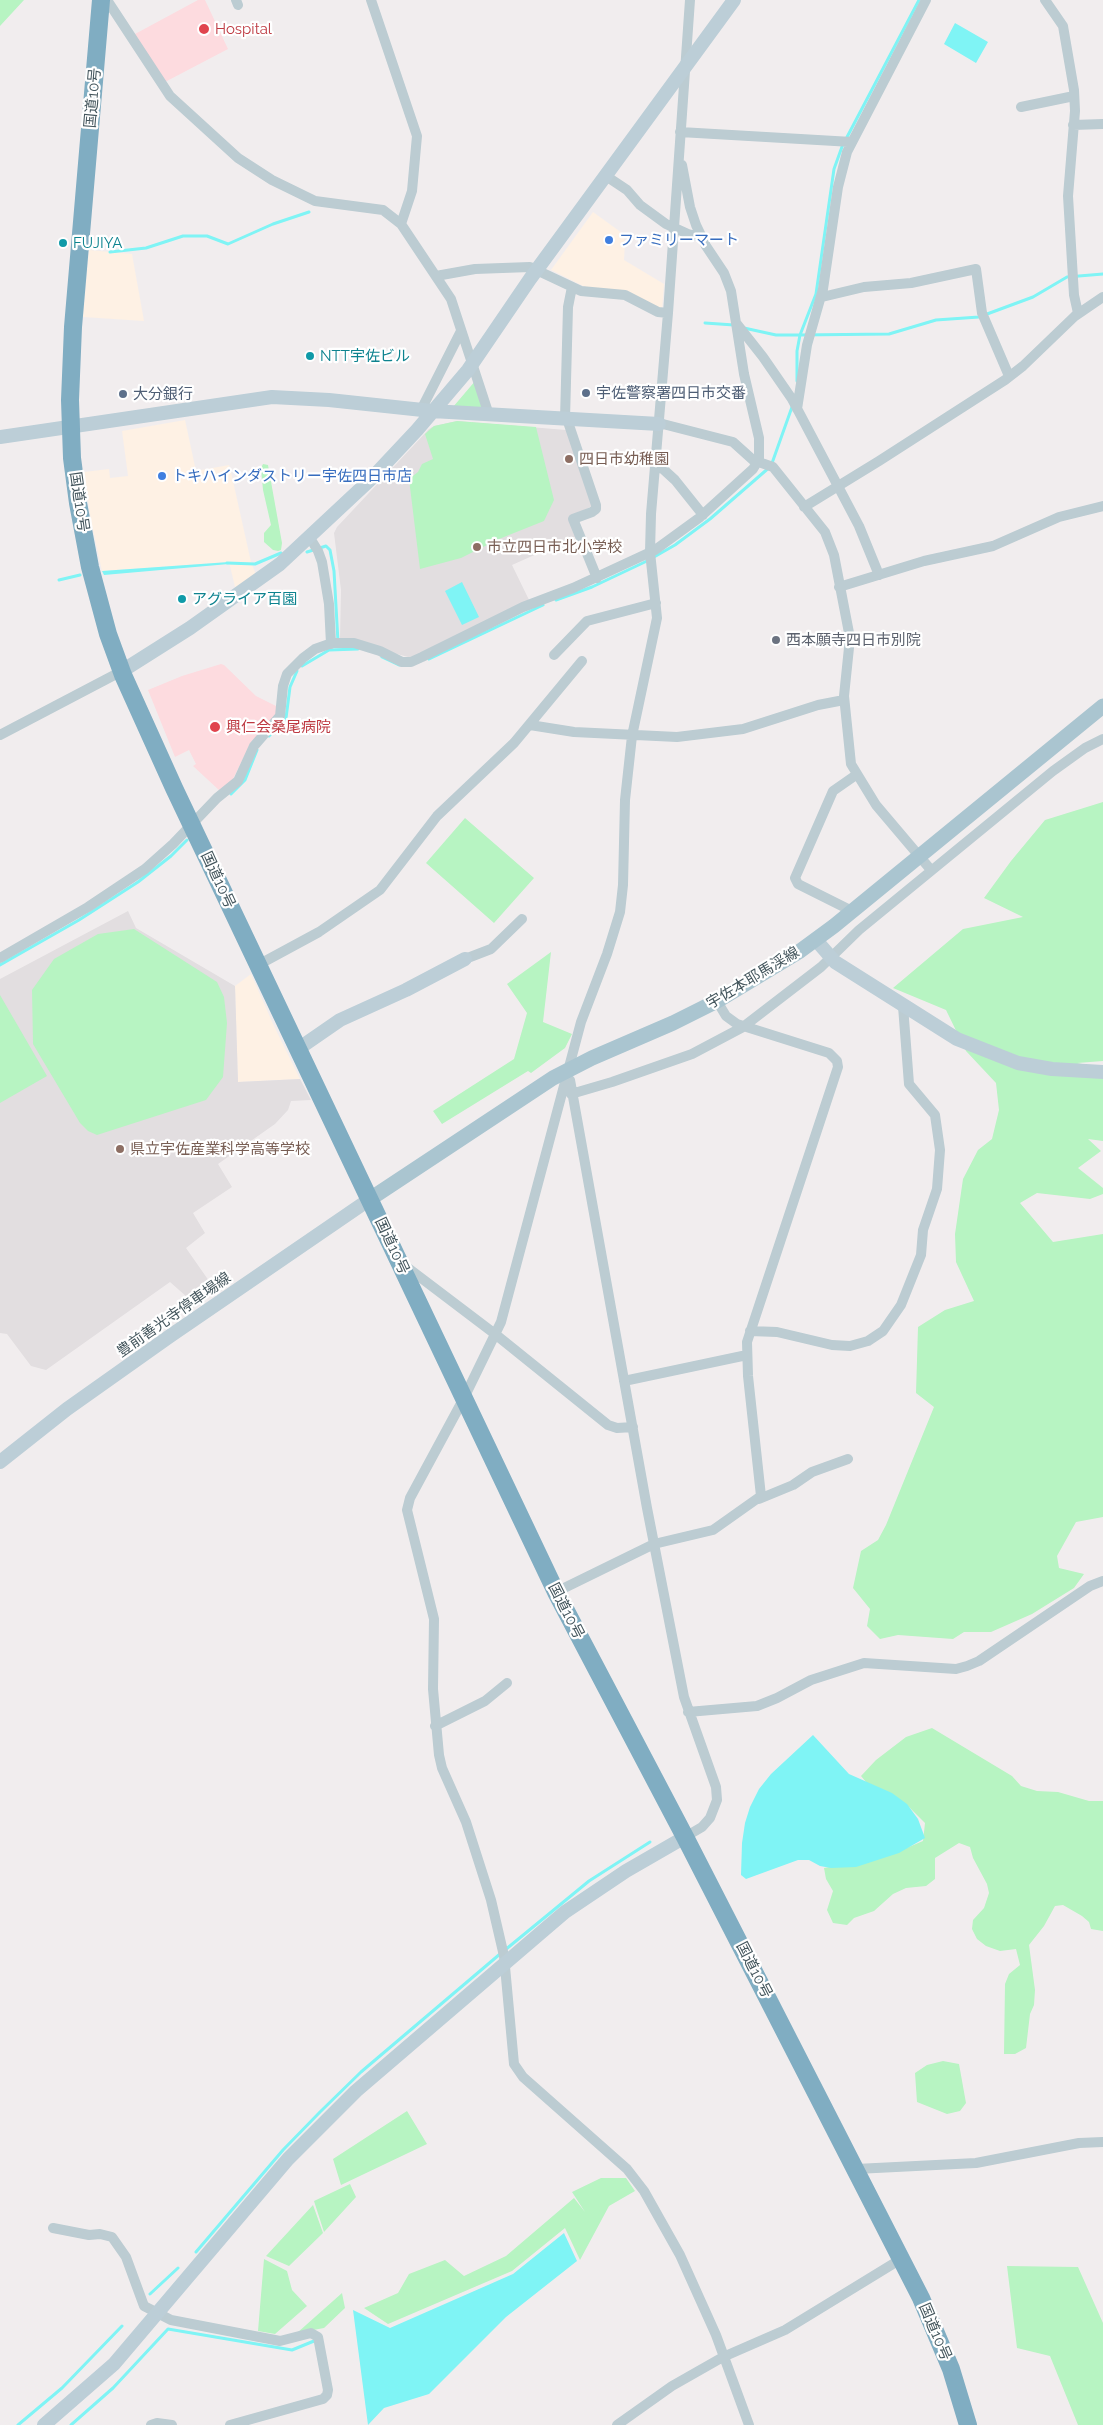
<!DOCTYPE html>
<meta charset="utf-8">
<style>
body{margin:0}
canvas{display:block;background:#f1edee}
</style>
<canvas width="1103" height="2425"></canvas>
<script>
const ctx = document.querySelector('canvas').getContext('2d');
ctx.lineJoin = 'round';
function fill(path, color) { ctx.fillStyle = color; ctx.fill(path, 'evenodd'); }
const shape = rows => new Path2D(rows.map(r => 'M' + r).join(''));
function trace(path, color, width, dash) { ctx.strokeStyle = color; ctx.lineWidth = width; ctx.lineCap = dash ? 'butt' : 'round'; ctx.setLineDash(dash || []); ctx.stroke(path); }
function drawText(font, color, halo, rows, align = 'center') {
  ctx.font = font + ' Raleway,"Noto Sans JP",sans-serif'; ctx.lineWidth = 4.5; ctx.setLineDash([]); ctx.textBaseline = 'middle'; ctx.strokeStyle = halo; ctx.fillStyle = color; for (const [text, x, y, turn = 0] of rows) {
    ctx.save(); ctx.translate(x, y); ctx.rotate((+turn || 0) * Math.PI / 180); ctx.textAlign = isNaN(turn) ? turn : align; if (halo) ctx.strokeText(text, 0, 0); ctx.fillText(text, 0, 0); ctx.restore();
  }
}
fill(shape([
 [593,212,622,233,625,242,624,260,664,284,662,310,583,286,551,270],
 [89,250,132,254,144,321,83,317],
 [185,420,196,471,229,465,231,472,251,562,257,577,236,591,229,562,102,571,91,521,84,472,109,469,110,478,128,476,122,431],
 [251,974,274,1026,300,1079,238,1082,235,986]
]), '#fef1e4');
fill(shape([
 [457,421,566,430,594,505,569,518,577,536,512,565,530,602,412,658,340,639,341,590,334,533,337,527,429,429,434,426],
 [128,911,136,928,235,986,238,1082,300,1079,311,1100,291,1101,288,1110,275,1124,218,1164,232,1187,193,1213,205,1233,186,1248,216,1291,196,1305,170,1282,46,1370,31,1366,7,1334,0,1333,0,979]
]), '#e2dee0');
fill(shape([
 [198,0,205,0,228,49,165,82,135,34],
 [221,664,224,665,256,696,278,707,275,718,251,742,233,779,220,791,193,766,196,764,189,750,175,757,148,690,182,676]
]), '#fddbdf');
fill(shape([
 [0,0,24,0,0,26],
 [476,380,486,411,453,407],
 [457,421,536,427,554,500,544,521,499,539,461,558,420,569,409,479,418,472,422,464,433,459,425,434,434,426],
 [263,464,268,465,282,543,281,550,278,551,273,550,264,542,264,533,271,525,263,490,261,468],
 [1103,802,1103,1061,1077,1063,1103,1068,1103,1141,1088,1139,1101,1151,1078,1168,1103,1188,1103,1194,1090,1199,1037,1193,1020,1203,1053,1242,1103,1234,1103,1517,1076,1522,1057,1556,1059,1568,1084,1574,1074,1588,1032,1614,991,1632,964,1632,953,1639,898,1635,880,1639,867,1626,870,1609,853,1588,861,1551,878,1540,886,1525,934,1407,916,1393,918,1327,945,1310,974,1301,956,1262,955,1234,963,1179,978,1150,992,1139,999,1110,996,1083,966,1051,946,1010,893,988,963,929,1023,917,984,898,1011,861,1045,820],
 [465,818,534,878,494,923,426,863],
 [134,929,217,982,224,997,227,1023,223,1077,206,1100,97,1135,88,1131,80,1123,33,1044,32,990,54,959,98,934],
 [551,952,543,1022,572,1034,565,1048,531,1073,528,1071,442,1124,433,1111,514,1059,527,1013,507,984],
 [0,995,47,1076,0,1103],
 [932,1728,1012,1776,1021,1786,1037,1791,1058,1792,1089,1801,1103,1801,1103,1931,1091,1929,1089,1922,1082,1916,1063,1905,1055,1906,1044,1926,1029,1945,1035,1990,1034,2005,1030,2014,1026,2048,1015,2054,1004,2054,1005,1984,1009,1974,1020,1965,1016,1949,1000,1951,986,1946,977,1939,972,1929,973,1920,984,1908,989,1893,987,1884,973,1858,970,1847,959,1843,935,1858,935,1879,926,1886,906,1888,893,1894,874,1911,854,1918,847,1925,833,1923,827,1910,833,1891,826,1879,824,1868,859,1862,897,1852,923,1841,925,1823,909,1807,871,1788,861,1776,876,1760,906,1737],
 [943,2061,959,2064,966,2103,960,2111,947,2114,917,2102,915,2073,927,2065],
 [407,2111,427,2144,341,2185,333,2159],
 [601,2178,626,2178,635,2191,609,2206,580,2260,565,2228,512,2271,388,2324,364,2308,398,2293,409,2274,445,2260,464,2276,506,2256,574,2198,585,2212,572,2192],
 [350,2184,356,2197,324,2232,314,2201],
 [313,2205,323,2233,289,2266,266,2256],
 [264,2259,287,2271,292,2290,307,2306,275,2334,258,2331],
 [1007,2266,1078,2267,1103,2323,1103,2425,1078,2425,1050,2356,1017,2348],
 [342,2293,345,2308,324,2328,297,2333]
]), '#b7f4c2');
fill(shape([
 [955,23,988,42,976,63,944,44],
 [229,562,229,564,104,575,102,571],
 [462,582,479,617,462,625,445,591],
 [813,1735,849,1774,892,1793,907,1804,918,1819,925,1838,899,1853,856,1867,831,1868,820,1866,809,1860,798,1860,746,1879,741,1875,742,1843,745,1823,750,1807,759,1789,771,1774],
 [564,2233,577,2261,506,2317,429,2394,384,2408,368,2425,353,2310,390,2328,513,2274]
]), '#7ff4f5');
trace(shape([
 [846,139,919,0],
 [110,252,146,248,183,236,207,236,228,244,273,224,309,212],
 [705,323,734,325],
 [744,328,776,335,800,335,816,294,834,169,843,144],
 [797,381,797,351,800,335,889,334,936,320,979,317,1033,297,1067,277,1103,274],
 [307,552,326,546,330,550,334,571,338,642],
 [227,563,255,564,281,553],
 [59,580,80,575],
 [556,600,592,587,647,561,675,545,710,519,771,466,792,407],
 [382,657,399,665],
 [429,659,543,605],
 [302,666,329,650,358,649],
 [269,736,286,718,290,687,297,671],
 [231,794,245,780,257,750],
 [0,965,79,920,138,882,171,856,187,840],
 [505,1950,589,1881,650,1842],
 [196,2252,283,2150,320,2112,361,2072,500,1954],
 [150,2294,178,2268],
 [18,2425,62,2388,122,2326],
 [71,2425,113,2388,168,2329,292,2350,314,2341]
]), '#7ff4f5', 3);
trace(shape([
 [107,0,170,96,238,158,272,180,315,201,383,210,401,224,451,299,489,415],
 [236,0,238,5],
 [371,0,417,136,412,191,401,224],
 [690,0,668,313,651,514,650,552,657,618,632,736,625,800,623,885,620,912,607,954,581,1022,501,1322,464,1398,410,1498,407,1510,434,1619,433,1689,439,1755,442,1768,466,1822,491,1900,504,1956,514,2064,523,2077,627,2169,644,2191,680,2255,716,2335,749,2425],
 [1045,0,1063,26,1074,90,1075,111,1068,196,1074,295,1078,313],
 [1021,107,1074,96],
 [1073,125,1103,124],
 [680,132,852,142],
 [606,176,627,190,640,205,666,224,688,234,701,237],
 [436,276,475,269,530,267,581,291,625,295,658,312,668,313],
 [822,297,864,287,911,283,976,269,982,313,1009,376],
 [737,324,763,357,792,399,859,526,879,575],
 [797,409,807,345,823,289,838,187,847,152,926,0],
 [421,410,461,331],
 [565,419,568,307,572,287],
 [567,419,596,505,596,509,592,512,573,519,597,578],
 [659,423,733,442,753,460,773,467,825,532,834,555,850,638,844,696,851,764,876,805,931,870],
 [655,466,663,469,675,480,703,515],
 [804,507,879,461,1005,380,1023,366,1075,316,1103,297],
 [310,538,318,551,322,562,329,604,331,644],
 [839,587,924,561,993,546,1059,517,1103,506],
 [554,655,587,621,656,603],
 [530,725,574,732,677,737,743,729,818,705,844,700],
 [0,735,122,671],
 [852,911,798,884,795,878,833,791,856,775],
 [0,958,88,907,145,869,173,844,217,798,238,781,254,746,280,716,283,686,287,674,303,658,315,649,332,643,354,643,380,651,402,662,411,662,422,657,523,607,573,588,655,550,699,518,753,469,759,459,759,438,744,374,731,291,724,273,706,246,696,225,690,207,682,165],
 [465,959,491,949,522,919],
 [258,965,319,932,380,890,437,816,514,743,582,661],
 [570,1080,647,1508,684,1697,716,1787,717,1800,710,1818,702,1827,685,1837],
 [571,1094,612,1082,692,1054,743,1027,821,967,859,930,1053,771,1085,748,1103,739],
 [404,1265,495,1334,608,1425,617,1428,633,1427],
 [750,1331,777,1332,832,1345,850,1346,868,1341,883,1331,901,1305,921,1255,923,1230,937,1189,940,1150,935,1115,909,1084,903,1006],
 [624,1381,747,1355],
 [759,1499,793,1485,812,1472,848,1459],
 [556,1592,654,1544,713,1530,761,1496,748,1376,747,1342,838,1067,837,1061,829,1053,737,1024,726,1016,717,1001],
 [688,1712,757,1706,777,1698,811,1680,864,1663,956,1669,967,1666,979,1661,1090,1586,1103,1581],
 [435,1726,485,1701,507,1683],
 [856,2169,976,2163,1079,2143,1103,2142],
 [53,2228,89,2235,100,2234,112,2237,126,2257,144,2306,171,2320,280,2341,311,2333,318,2337,328,2390,327,2395,323,2399,230,2425],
 [151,2425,157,2423,172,2425],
 [617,2425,672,2386,723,2357,785,2330,901,2259]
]), '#bcccd2', 10);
trace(shape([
 [0,437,272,397,329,400,432,411,659,424],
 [122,671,190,628,280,564,371,479,417,430,468,370,530,279,734,0],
 [816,940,835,962,957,1039,1018,1063,1052,1069,1103,1072],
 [298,1049,340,1020,406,990,465,959],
 [0,1462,67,1409,170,1336,370,1199],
 [44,2425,114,2364,288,2159,356,2091,565,1912,626,1871,685,1837]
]), '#bcced7', 14);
trace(shape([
 [370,1199,553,1078,592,1058,673,1023,717,1001,800,951,834,926,1103,706]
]), '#aac5d0', 15);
trace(shape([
 [101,0,73,327,70,400,72,458,78,503,90,567,108,634,123,675,174,788,556,1592,685,1837,921,2298,951,2369,968,2425]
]), '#80adc2', 18);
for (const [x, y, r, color] of [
 [204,29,6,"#e0444e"],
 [609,240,5,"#3f7fe0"],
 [63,243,5,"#0f9aa8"],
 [310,356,5,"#0f9aa8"],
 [586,393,5,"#5c6f8a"],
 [123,394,5,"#5c6f8a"],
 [569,459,5,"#8d6e63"],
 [162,476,5,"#3f7fe0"],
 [477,547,5,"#8d6e63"],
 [182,599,5,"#0f9aa8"],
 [776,640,5,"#6b7280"],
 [215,727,6,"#e0444e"],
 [120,1149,5,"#8d6e63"]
]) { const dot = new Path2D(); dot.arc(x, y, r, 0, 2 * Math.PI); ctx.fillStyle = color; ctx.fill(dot); trace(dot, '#fff', 2); }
drawText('15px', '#be3a42', '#fff', [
 ["Hospital",215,29],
 ["興仁会桑尾病院",226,727]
], 'left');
drawText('15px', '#44565d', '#fff', [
 ["国道10号",93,98,-85],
 ["国道10号",79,502,82],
 ["国道10号",218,880,65],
 ["宇佐本耶馬渓線",753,978,-31],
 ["国道10号",392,1246,65],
 ["豊前善光寺停車場線",174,1315,-35],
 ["国道10号",566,1611,63],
 ["国道10号",754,1970,63],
 ["国道10号",935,2332,67]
]);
drawText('15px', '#366cbe', '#fff', [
 ["ファミリーマート",619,240],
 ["トキハインダストリー宇佐四日市店",172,476]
], 'left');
drawText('15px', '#0d838f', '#fff', [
 ["FUJIYA",73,243],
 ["NTT宇佐ビル",320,356],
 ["アグライア百園",192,599]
], 'left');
drawText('15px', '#4e5e75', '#fff', [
 ["宇佐警察署四日市交番",596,393],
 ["大分銀行",133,394]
], 'left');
drawText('15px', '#785e54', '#fff', [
 ["四日市幼稚園",579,459],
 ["市立四日市北小学校",487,547],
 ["県立宇佐産業科学高等学校",130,1149]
], 'left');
drawText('15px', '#5b616d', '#fff', [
 ["西本願寺四日市別院",786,640]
], 'left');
</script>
